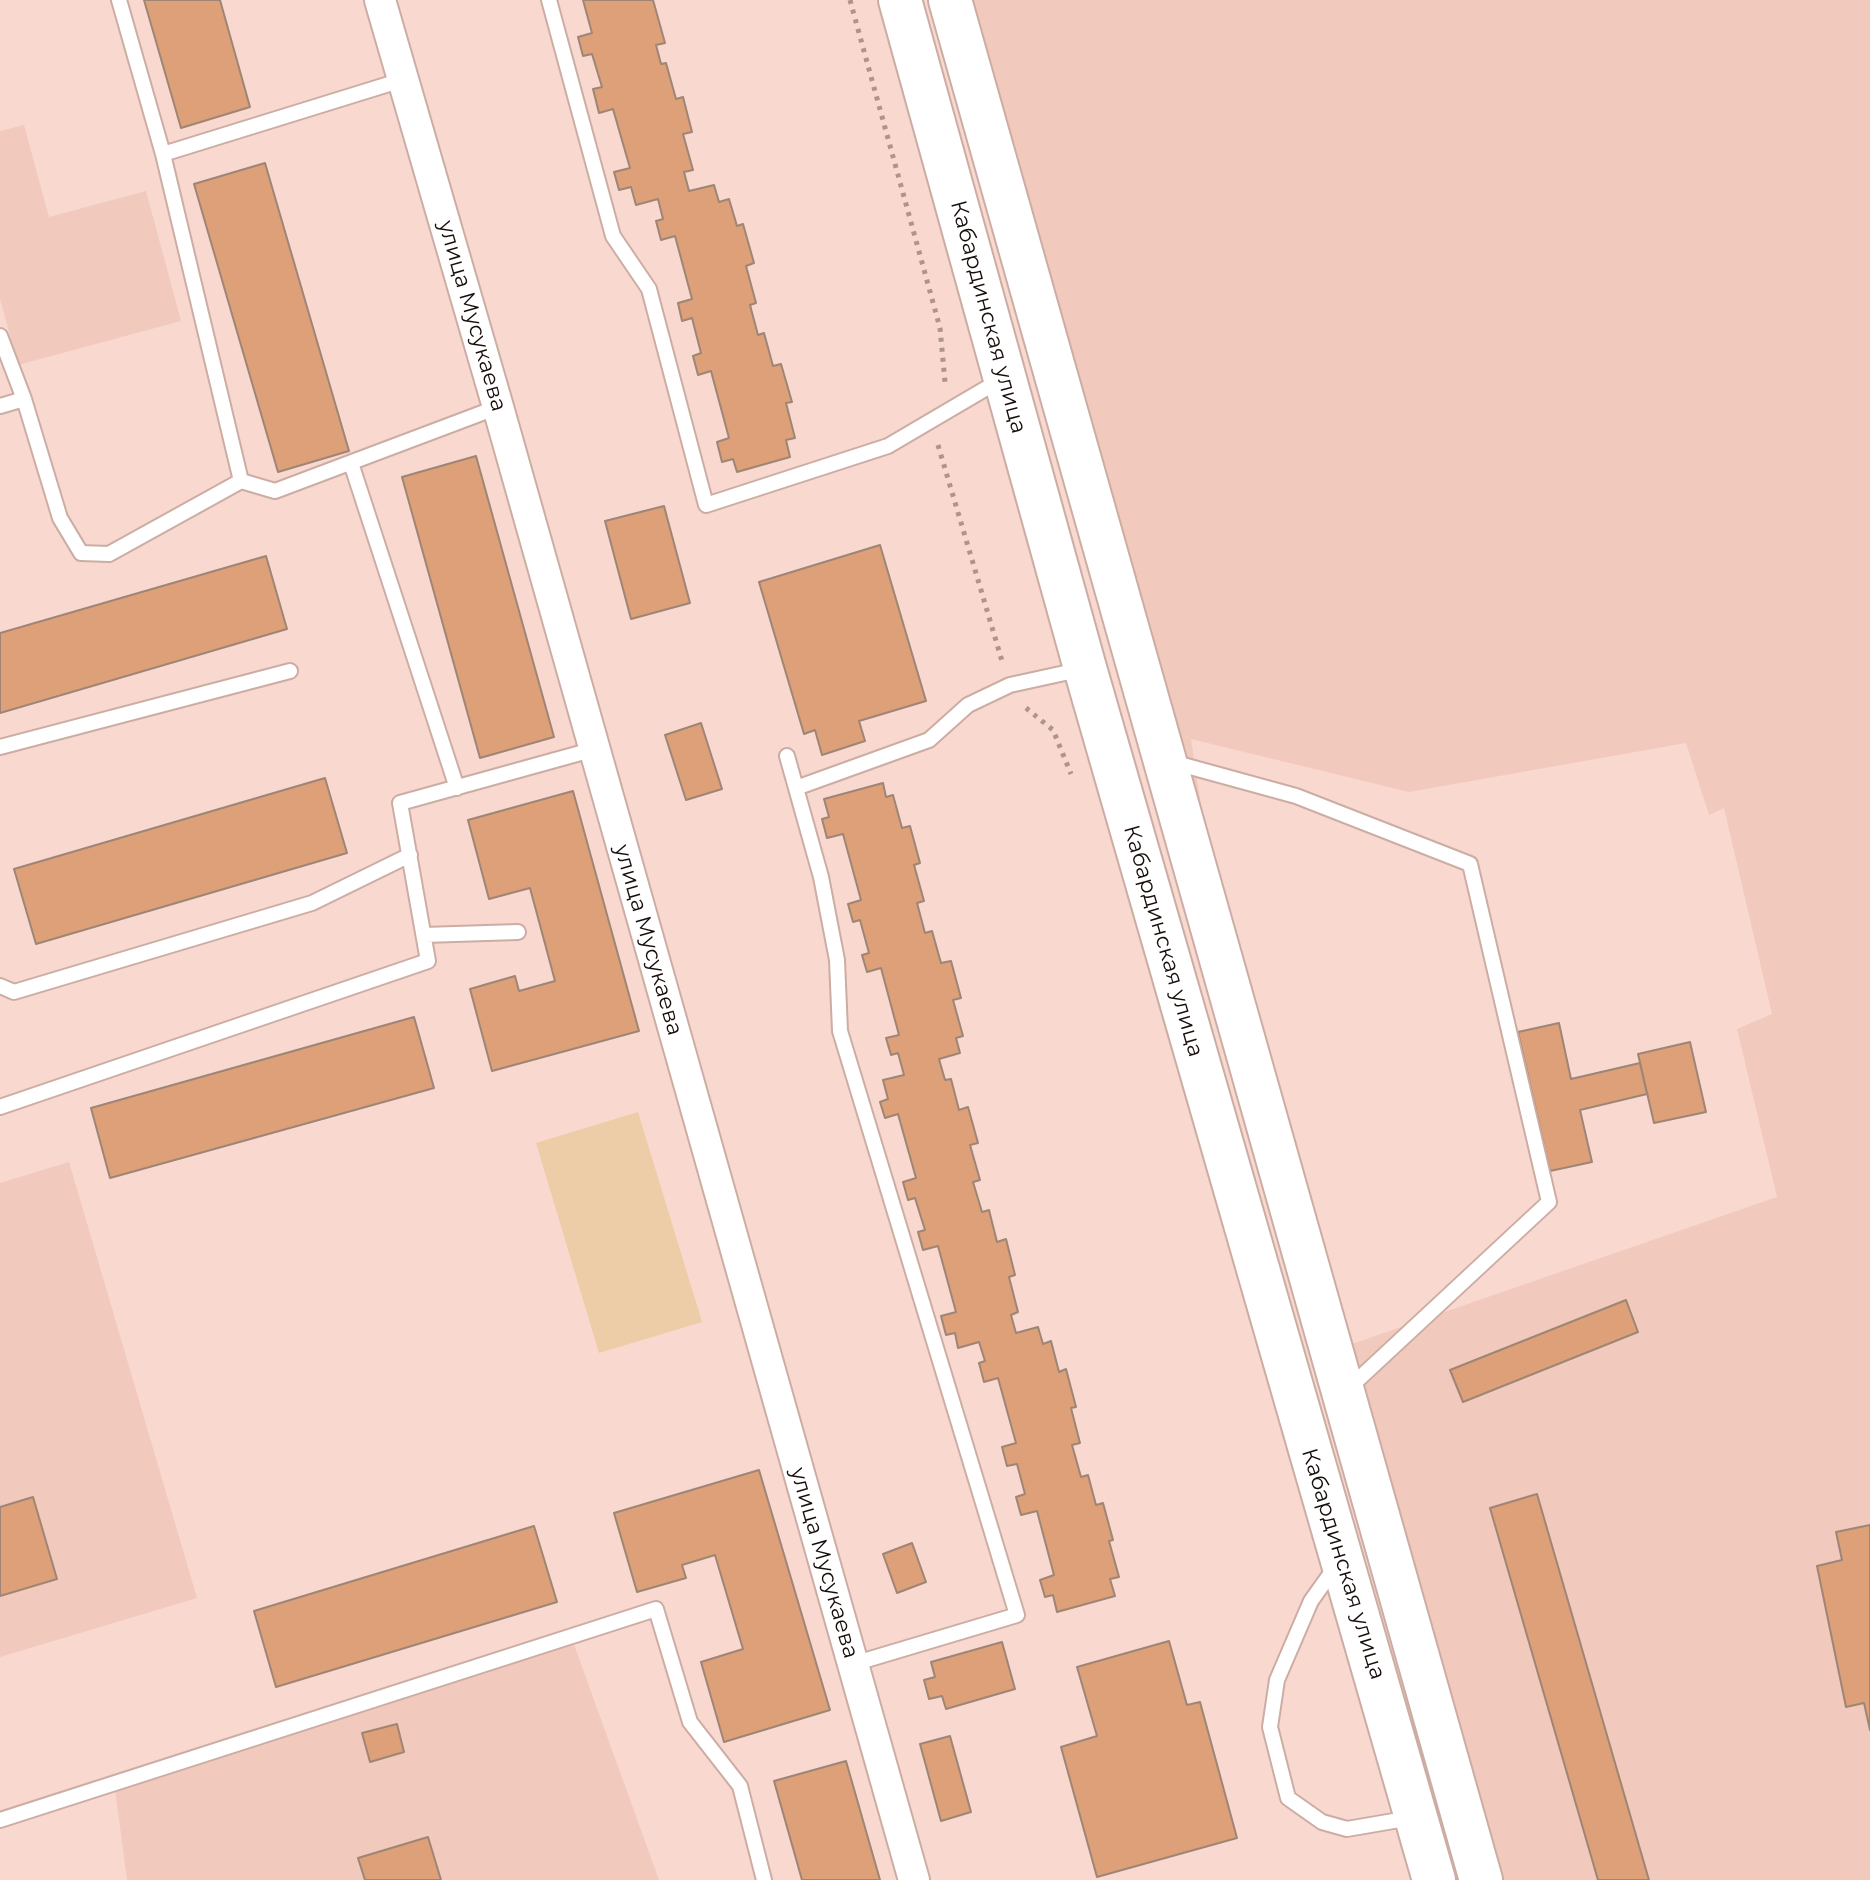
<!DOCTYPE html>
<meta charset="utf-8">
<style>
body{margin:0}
canvas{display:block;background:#f9d8cf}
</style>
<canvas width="1870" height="1880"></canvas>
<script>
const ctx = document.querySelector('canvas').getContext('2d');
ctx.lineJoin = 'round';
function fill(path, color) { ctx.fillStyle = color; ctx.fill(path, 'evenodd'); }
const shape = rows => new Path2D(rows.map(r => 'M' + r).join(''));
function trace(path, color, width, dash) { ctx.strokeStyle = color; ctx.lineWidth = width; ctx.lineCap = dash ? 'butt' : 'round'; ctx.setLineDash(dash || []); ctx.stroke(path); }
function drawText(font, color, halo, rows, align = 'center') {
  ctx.font = font + ' Montserrat,sans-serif'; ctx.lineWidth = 6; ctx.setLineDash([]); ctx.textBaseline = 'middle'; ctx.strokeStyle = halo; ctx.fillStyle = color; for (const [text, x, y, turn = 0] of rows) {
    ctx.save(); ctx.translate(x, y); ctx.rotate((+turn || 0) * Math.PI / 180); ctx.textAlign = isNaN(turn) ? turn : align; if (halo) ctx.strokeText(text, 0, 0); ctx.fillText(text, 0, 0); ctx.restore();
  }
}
fill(shape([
 [950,0,1870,0,1870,1880,1481,1880],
 [1191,739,1409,792,1686,743,1709,815,1724,808,1772,1014,1737,1029,1777,1197,1352,1344,1203,818],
 [24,125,49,217,146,191,181,321,18,365,0,299,0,131],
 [69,1162,197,1598,0,1657,0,1183],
 [572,1639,659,1880,127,1880,115,1789]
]), '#f1c9bd');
fill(shape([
 [638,1112,702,1322,599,1353,536,1143]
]), '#eccda7');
const building = shape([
 [144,0,220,0,250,107,181,128,144,0],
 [583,0,653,0,665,43,656,45,661,64,666,63,676,99,683,97,692,132,683,134,693,170,684,172,689,191,714,185,719,202,729,199,737,226,743,224,754,263,746,266,756,303,750,305,758,335,764,333,773,366,781,364,792,402,786,403,795,438,786,440,790,457,737,472,733,459,722,462,717,442,729,438,711,371,698,375,693,356,701,353,692,318,682,321,678,303,692,299,675,236,661,240,656,221,663,219,658,199,636,205,631,187,619,190,614,172,630,168,613,109,599,113,593,89,602,87,592,54,583,56,578,37,592,33,583,0],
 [265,163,349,451,278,472,194,184,265,163],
 [476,456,554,737,480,758,402,477,476,456],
 [664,506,690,603,631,619,605,521,664,506],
 [880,545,926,701,859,721,865,741,822,755,815,730,804,734,759,582,880,545],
 [266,556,287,629,0,713,0,633,266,556],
 [701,723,722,789,686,800,665,735,701,723],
 [325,778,347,853,36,944,14,869,325,778],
 [883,783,886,797,893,795,902,828,910,826,920,863,914,865,924,901,917,903,925,933,932,931,941,963,951,961,961,998,953,1000,963,1036,956,1038,960,1053,939,1059,945,1080,951,1079,959,1110,968,1107,978,1143,970,1145,980,1180,973,1182,982,1212,989,1210,997,1242,1006,1239,1015,1275,1009,1277,1018,1312,1011,1315,1016,1333,1038,1327,1043,1344,1051,1341,1059,1372,1066,1369,1076,1407,1071,1408,1080,1443,1072,1445,1081,1477,1088,1475,1096,1505,1103,1503,1113,1540,1109,1541,1119,1577,1110,1579,1115,1596,1057,1612,1053,1595,1045,1597,1040,1580,1054,1575,1037,1511,1021,1515,1016,1497,1025,1494,1017,1464,1007,1466,1002,1447,1016,1443,998,1378,984,1382,979,1363,985,1361,979,1342,958,1348,955,1333,946,1335,941,1316,956,1312,938,1246,923,1250,918,1232,925,1230,915,1198,908,1200,903,1182,916,1178,898,1114,885,1118,880,1102,888,1099,883,1080,904,1075,898,1053,891,1055,886,1038,899,1035,881,968,867,972,862,955,869,953,860,920,853,922,848,904,861,900,843,834,827,838,822,819,829,817,824,799,883,783],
 [573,791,639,1031,492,1071,470,989,515,976,519,991,555,981,530,888,489,899,468,820,573,791],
 [414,1017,434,1088,110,1178,91,1108,414,1017],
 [1559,1023,1571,1079,1640,1063,1647,1094,1580,1110,1592,1162,1550,1171,1518,1032,1559,1023],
 [1690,1042,1706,1112,1654,1123,1638,1054,1690,1042],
 [1626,1300,1638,1332,1463,1402,1450,1370,1626,1300],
 [759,1470,830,1710,724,1742,701,1662,743,1649,715,1555,682,1565,686,1578,637,1592,614,1513,759,1470],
 [1537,1494,1649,1880,1598,1880,1490,1508,1537,1494],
 [33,1497,57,1579,0,1596,0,1507,33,1497],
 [1870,1525,1870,1730,1864,1703,1846,1707,1817,1566,1842,1560,1836,1532,1870,1525],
 [534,1526,557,1602,276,1687,254,1611,534,1526],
 [912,1543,926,1582,897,1593,883,1554,912,1543],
 [1169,1641,1187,1705,1200,1702,1237,1838,1097,1877,1061,1747,1097,1736,1077,1667,1169,1641],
 [1002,1642,1015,1689,946,1709,942,1696,929,1699,924,1680,935,1677,931,1662,1002,1642],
 [397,1724,404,1752,370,1762,362,1733,397,1724],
 [950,1736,971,1812,941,1821,920,1744,950,1736],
 [846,1761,880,1880,802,1880,774,1781,846,1761],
 [428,1837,441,1880,365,1880,358,1858,428,1837]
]);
fill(building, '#dda078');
trace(building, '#9e8575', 2);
const lane = shape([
 [119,0,163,154],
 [549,0,613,236,649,289,706,505,888,446,1002,379],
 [402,80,163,154,241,481,275,491,498,407],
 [0,336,24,399,60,518,81,553,109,554,241,481],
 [0,406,24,399],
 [351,463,457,788],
 [0,747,290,671],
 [787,756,821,877,837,960,840,1031,1017,1615,853,1664],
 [1172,762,1296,796,1470,864,1549,1202,1349,1388],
 [796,788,929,740,968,705,1010,685,1083,669],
 [424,935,518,932],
 [0,986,14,992,312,903,410,855],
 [0,1107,428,961,400,803,595,749],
 [1336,1566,1311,1601,1277,1680,1270,1727,1288,1798,1322,1822,1347,1829,1411,1818],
 [0,1820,656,1609,690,1722,740,1786,764,1880]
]);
const street = shape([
 [380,0,498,407,914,1880]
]);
const secondary = shape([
 [900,0,1085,668,1434,1880],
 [950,0,1481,1880]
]);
trace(lane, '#ccada4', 18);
trace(street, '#ccada4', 34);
trace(secondary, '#ccada4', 46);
trace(shape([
 [850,0,940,328,945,382],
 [938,445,1002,661],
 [1026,708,1053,730,1071,774]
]), '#ae948d', 5, [4, 6]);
trace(lane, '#fff', 14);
trace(street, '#fff', 30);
trace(secondary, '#fff', 42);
drawText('22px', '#170d0a', '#fff', [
 ["улица Мусукаева",472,316,74],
 ["Кабардинская улица",988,317,75],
 ["улица Мусукаева",648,940,74],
 ["Кабардинская улица",1163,941,74],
 ["улица Мусукаева",824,1563,74],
 ["Кабардинская улица",1343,1564,73]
]);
</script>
